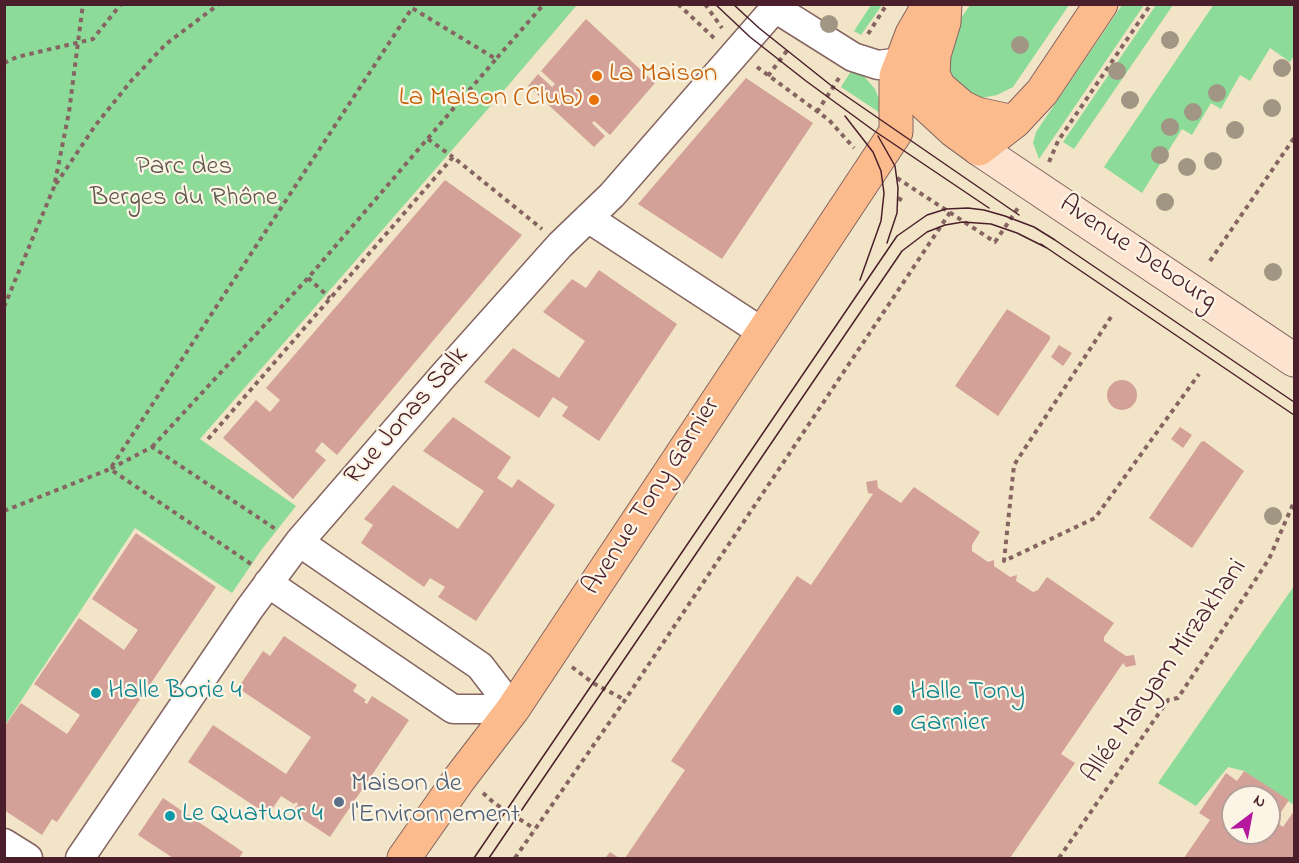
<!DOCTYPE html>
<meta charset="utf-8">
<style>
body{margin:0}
#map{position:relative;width:1299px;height:863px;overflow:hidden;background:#f2e4c6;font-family:"Indie Flower",sans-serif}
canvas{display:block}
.frame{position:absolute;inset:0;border:6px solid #4a1f2b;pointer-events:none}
.north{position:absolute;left:1221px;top:785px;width:60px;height:60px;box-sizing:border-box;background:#fcf5e5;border:2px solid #b59f9b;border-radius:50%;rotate:32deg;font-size:16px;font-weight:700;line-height:24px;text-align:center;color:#4a1f2b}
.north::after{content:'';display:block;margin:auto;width:21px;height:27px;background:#b5179e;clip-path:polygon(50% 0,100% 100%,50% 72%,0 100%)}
</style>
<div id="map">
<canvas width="1299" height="863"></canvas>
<div class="frame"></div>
<div class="north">N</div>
</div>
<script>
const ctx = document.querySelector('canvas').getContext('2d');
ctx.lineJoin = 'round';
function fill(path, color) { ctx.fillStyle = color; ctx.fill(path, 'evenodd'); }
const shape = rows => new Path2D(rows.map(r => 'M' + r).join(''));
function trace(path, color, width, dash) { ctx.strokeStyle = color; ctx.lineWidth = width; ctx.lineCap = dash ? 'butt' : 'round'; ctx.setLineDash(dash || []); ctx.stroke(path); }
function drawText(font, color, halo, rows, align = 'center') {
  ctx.font = font + ' "Indie Flower",sans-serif'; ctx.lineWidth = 4.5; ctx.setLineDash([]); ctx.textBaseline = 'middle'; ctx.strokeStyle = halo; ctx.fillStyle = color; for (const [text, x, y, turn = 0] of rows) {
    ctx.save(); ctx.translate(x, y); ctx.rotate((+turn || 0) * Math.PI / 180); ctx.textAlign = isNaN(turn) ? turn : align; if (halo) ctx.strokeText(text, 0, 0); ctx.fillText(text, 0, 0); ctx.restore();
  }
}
fill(shape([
 [5,4,577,5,494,102,200,439,296,506,262,549,232,593,135,528,5,725],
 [1214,4,1294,5,1294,56,1290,62,1270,48,1250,81,1240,75,1221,109,1211,103,1192,135,1182,129,1142,193,1104,167],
 [871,5,882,5,861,35,854,31],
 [970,5,1069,5,1013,87,997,95,981,98,965,92,945,68,946,40],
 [1122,5,1144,5,1039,159,1033,143,1036,132],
 [1156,5,1173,5,1074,149,1063,142],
 [853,68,863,75,875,89,881,104,880,113,841,87],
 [1294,586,1294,805,1244,771,1228,767,1196,806,1158,783]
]), '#8ddb99');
fill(shape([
 [586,19,655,83,610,135,594,121,592,123,605,136,594,147,528,86,538,74,552,87,555,84,541,71],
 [746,78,813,123,722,259,638,204],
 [445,180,522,235,337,455,322,442,315,451,326,460,293,499,223,438,256,400,270,412,280,400,266,388],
 [599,270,677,324,599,441,562,416,568,407,553,397,539,418,484,382,513,348,559,378,585,341,543,312,572,279,586,288],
 [1007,309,1050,336,1050,339,998,416,955,386],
 [1059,345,1072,353,1063,366,1051,357],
 '1107 395a15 15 0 1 1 30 0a15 15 0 1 1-30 0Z',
 [453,417,511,457,497,478,512,488,518,479,555,505,476,621,438,597,445,587,430,578,424,587,361,543,373,525,364,519,393,485,458,529,484,491,423,451],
 [1180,427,1192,435,1183,448,1171,439],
 [1204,441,1244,471,1192,548,1149,518,1201,442],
 [877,480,878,488,901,503,914,487,980,532,972,545,972,551,988,562,994,560,994,566,1010,577,1017,575,1016,581,1033,592,1038,590,1047,577,1114,623,1104,637,1104,641,1126,656,1134,655,1136,665,1126,667,1123,663,1061,754,1075,763,1010,858,625,858,685,770,671,761,797,576,811,585,873,494,868,493,866,482],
 [136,533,216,587,57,822,52,819,42,835,4,810,4,727,21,703,67,734,80,715,34,684,79,618,124,650,138,630,92,599],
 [284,636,357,685,353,691,366,700,364,702,367,704,372,696,409,720,330,837,292,812,298,804,296,802,294,804,281,796,268,815,188,762,213,725,286,774,311,737,238,688,263,651,270,656],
 [1244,771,1289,800,1275,821,1283,827,1294,811,1294,858,1184,858,1210,820,1199,813,1226,773,1237,781],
 [1233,797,1269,797,1269,833,1233,833],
 [163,798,243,852,239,858,173,858,138,835],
 [610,852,619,858,605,858]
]), '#d4a199');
const street = shape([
 [588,218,762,332],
 [299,542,480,666,513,709],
 [268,583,453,709,513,709],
 [4,843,28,858],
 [80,858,250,608,299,542,443,376,560,245,612,195,775,8,853,57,878,65,901,62]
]);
const secondary = shape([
 [979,149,1294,360]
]);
const primary = shape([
 [945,4,944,22,934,55,933,75,939,87,962,107,977,114,1014,122],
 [921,48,915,72,919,92,926,105,953,130,979,149,1014,122,1042,92,1101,4],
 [404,858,460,778,513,709,896,132,896,76,912,34,923,15,933,4]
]);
trace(street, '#856461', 31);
trace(secondary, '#856461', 35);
trace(primary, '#856461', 35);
trace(shape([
 [678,4,714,38],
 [705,4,722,28],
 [868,34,887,4],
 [4,63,17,57,93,39,121,4],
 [757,67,829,120,854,148],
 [768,76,789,48],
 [817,112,839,78],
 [428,139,453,157],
 [1049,162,1058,141,1151,4],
 [897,178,995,242,1018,208],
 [56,184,95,126,131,81,166,44,219,4],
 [898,198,903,201],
 [1210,261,1294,138],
 [308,278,330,298],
 [4,307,54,187,69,112,83,4],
 [1111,317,1014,465,1004,561,1095,518,1199,374],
 [208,439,453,157,542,229],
 [152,447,308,278,496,59],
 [4,511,110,469,412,8,496,59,544,4],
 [251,564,110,469,152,447,277,530],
 [572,667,593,683,625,700],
 [483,793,494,803,535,829],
 [515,858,625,700,951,211],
 [1059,858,1168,700,1178,698,1269,559,1294,502]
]), '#856461', 4, [4.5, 4.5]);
trace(street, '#fff', 28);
trace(secondary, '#fde4d1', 33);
trace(primary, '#fbbb8d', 33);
trace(shape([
 [715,4,750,37,806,81,873,130,989,208],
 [733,4,759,28,833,87,1019,215],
 [845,116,873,152,881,171,884,193,881,221,860,280],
 [878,136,895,166,898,188,897,213,887,243],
 [1049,236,1294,402],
 [1041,244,1294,415],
 [474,858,897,236,927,215,946,209,968,208,984,210,1005,216,1034,227,1055,240],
 [489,858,902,251,927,232,945,225,963,222,991,224,1017,233,1047,248]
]), '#4a1f2b', 1.5);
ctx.fillStyle = '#a19683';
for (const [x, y] of [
 [829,24],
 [1170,40],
 [1020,45],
 [1282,68],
 [1117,71],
 [1217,93],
 [1130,100],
 [1272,108],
 [1193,112],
 [1170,127],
 [1235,130],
 [1160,155],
 [1213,161],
 [1187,167],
 [1165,202],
 [1273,272],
 [1273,516]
]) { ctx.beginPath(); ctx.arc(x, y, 9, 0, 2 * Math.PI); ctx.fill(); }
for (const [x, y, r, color] of [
 [597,76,6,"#e8710a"],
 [594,100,6,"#e8710a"],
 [96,693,6,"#0f9aa8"],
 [898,710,6,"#0f9aa8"],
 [339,802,6,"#5c6f8a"],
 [170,816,6,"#0f9aa8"]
]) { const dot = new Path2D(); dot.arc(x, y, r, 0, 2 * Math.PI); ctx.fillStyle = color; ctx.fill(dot); trace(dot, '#fcf5e5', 2); }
drawText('27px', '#c56008', '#fcf5e5', [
 ["La Maison",609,76],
 ["La Maison (Club)",582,100,"right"]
], 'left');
drawText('27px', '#5e574c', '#fcf5e5', [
 ["Parc des",184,169],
 ["Berges du Rhône",184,200]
]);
drawText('27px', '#4a1f2b', '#fcf5e5', [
 ["Avenue Debourg",1137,254,34],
 ["Rue Jonas Salk",408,417,-49],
 ["Avenue Tony Garnier",653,497,-57],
 ["Allée Maryam Mirzakhani",1166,672,-55]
]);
drawText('27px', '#0d838f', '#fcf5e5', [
 ["Halle Borie 4",108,693],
 ["Halle Tony",910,694],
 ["Garnier",910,725],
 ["Le Quatuor 4",182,816]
], 'left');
drawText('27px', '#4e5e75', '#fcf5e5', [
 ["Maison de",351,786],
 ["l'Environnement",351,817]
], 'left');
</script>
